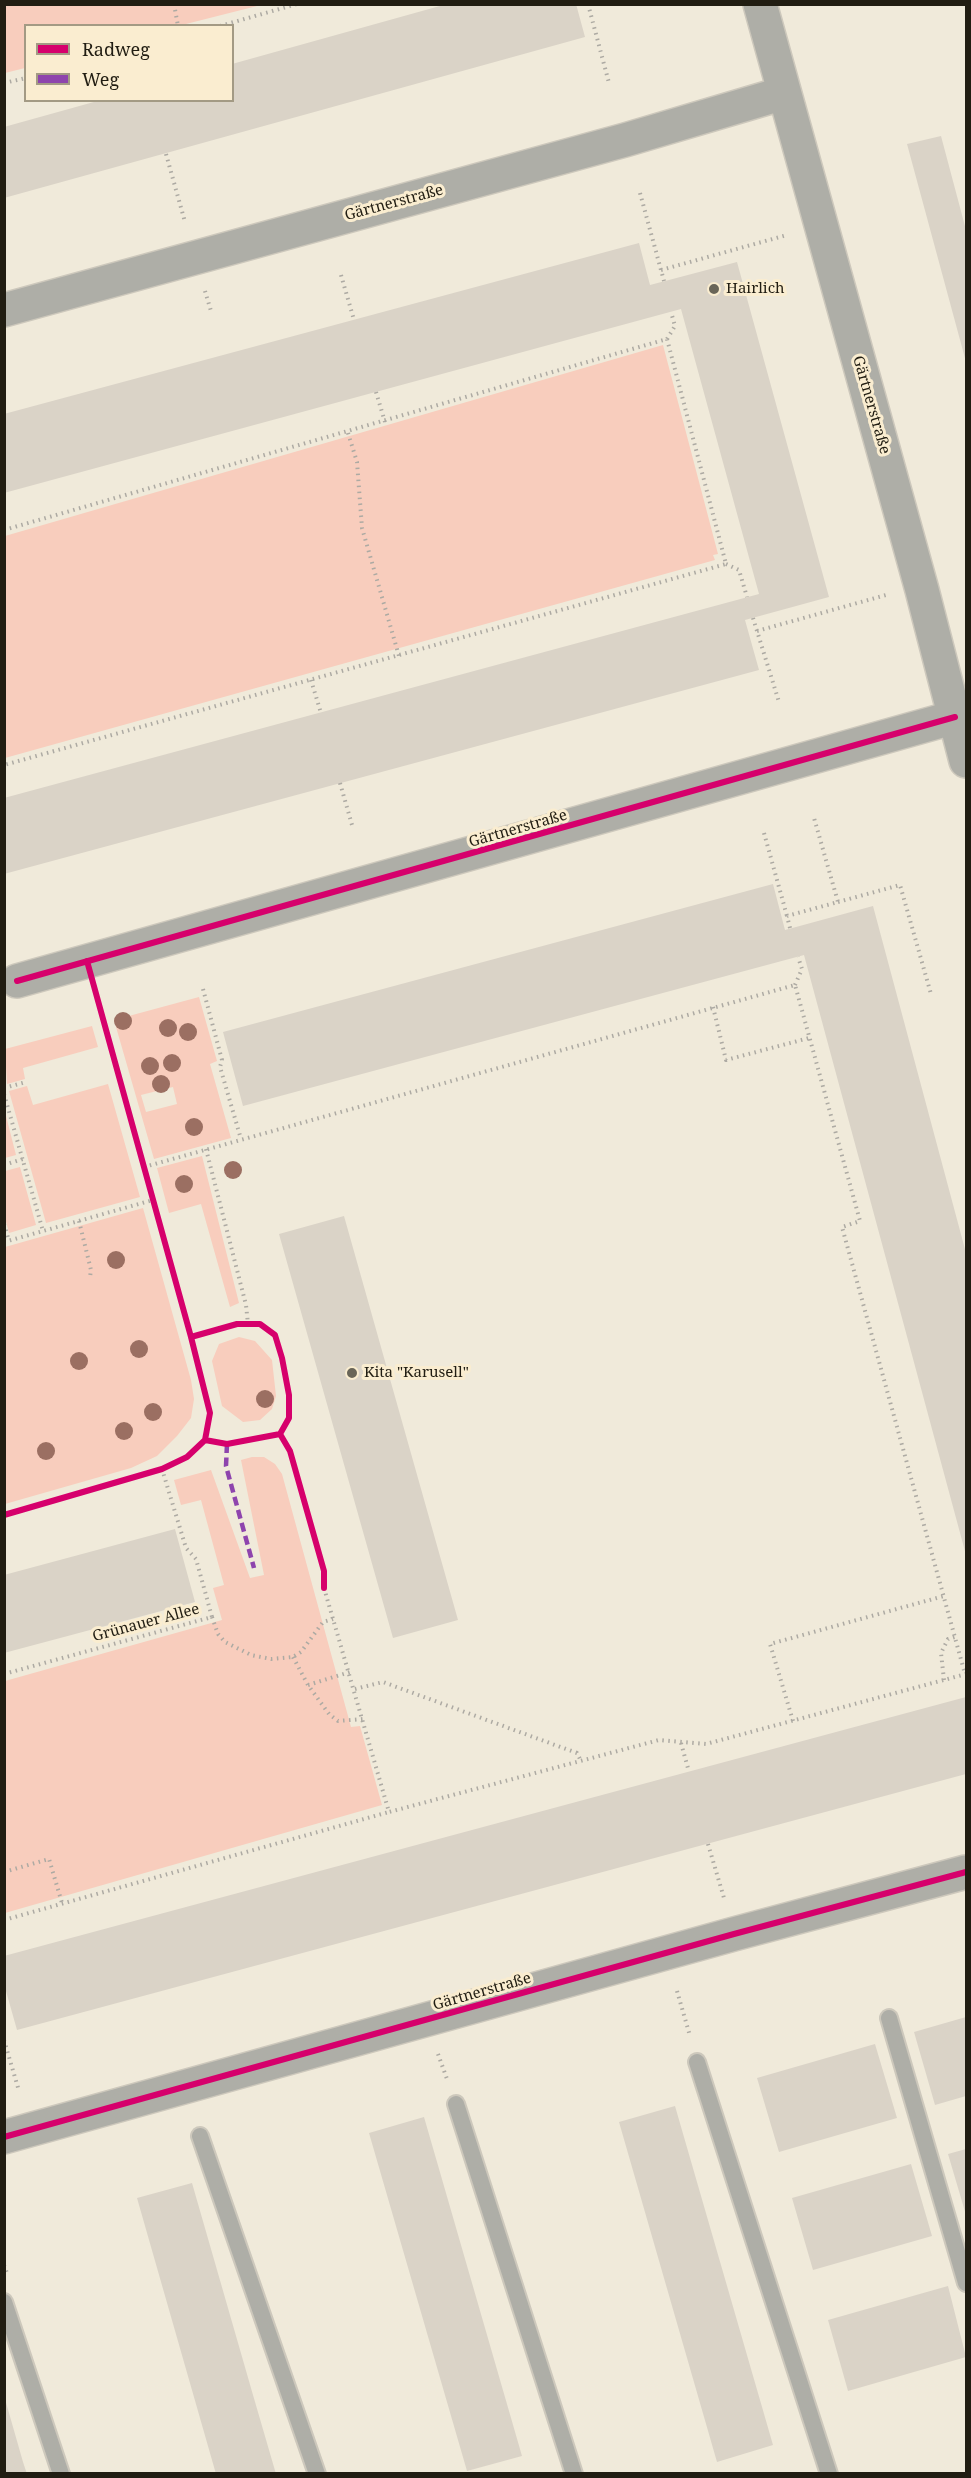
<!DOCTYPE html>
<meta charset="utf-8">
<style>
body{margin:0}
#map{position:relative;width:971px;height:2478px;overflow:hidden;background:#f0eada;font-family:"Noto Serif",serif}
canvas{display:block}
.frame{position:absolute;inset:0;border:6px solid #211d12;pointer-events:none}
.legend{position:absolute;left:24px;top:24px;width:210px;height:78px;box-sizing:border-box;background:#faedd0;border:2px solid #a39a84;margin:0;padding:8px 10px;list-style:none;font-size:18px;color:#211d12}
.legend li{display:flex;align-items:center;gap:12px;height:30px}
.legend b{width:30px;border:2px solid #a39a84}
</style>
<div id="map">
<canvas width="971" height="2478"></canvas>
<div class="frame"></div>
<ul class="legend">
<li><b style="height:8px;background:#d6006c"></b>Radweg</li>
<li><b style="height:8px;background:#8e44ad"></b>Weg</li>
</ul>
</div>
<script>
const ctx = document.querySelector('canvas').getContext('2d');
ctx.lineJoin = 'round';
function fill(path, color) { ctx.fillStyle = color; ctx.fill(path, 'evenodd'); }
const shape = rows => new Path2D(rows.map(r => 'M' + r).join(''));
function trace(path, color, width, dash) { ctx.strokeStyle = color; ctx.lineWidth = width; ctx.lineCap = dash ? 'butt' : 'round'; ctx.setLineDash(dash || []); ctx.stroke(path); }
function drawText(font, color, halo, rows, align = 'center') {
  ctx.font = font + ' "Noto Serif",serif'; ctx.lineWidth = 6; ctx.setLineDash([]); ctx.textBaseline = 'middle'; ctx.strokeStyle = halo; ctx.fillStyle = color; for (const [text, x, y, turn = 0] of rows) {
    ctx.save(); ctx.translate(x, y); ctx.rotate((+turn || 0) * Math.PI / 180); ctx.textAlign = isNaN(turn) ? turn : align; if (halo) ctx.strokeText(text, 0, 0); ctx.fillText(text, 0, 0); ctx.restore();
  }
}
fill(shape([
 [5,4,261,4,261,5,182,25,26,26,25,68,5,73],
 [663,345,718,554,713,555,715,560,5,758,5,536],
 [199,997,217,1061,210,1064,231,1138,154,1159,114,1020],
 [173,1087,177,1104,146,1112,141,1095],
 [92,1026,98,1047,23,1068,25,1079,7,1084,5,1049],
 [108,1084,140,1197,46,1223,9,1091,27,1086,33,1105],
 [5,1112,16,1155,5,1158,4,1158],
 [202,1156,239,1303,230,1307,201,1204,169,1213,157,1168],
 [20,1167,36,1225,9,1233,5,1218,5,1171],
 [143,1208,191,1380,194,1399,191,1418,177,1436,157,1456,131,1468,5,1504,5,1247],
 [239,1337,255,1341,272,1360,276,1396,272,1409,260,1420,243,1422,222,1406,212,1361,219,1344],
 [252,1457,264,1457,275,1464,282,1474,351,1727,360,1726,382,1805,5,1913,5,1681,222,1620,213,1588,224,1585,201,1500,181,1505,174,1480,211,1470,250,1578,264,1575,241,1460]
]), '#f8cdbd');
fill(shape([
 [447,4,576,4,585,37,4,198,4,127,101,100,232,100,232,64],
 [941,136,966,230,966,362,907,144],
 [639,243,650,285,737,262,829,597,745,620,759,670,4,874,4,798,759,594,681,309,4,493,4,414],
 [773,884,785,930,873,906,966,1253,966,1555,804,955,243,1106,223,1032],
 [344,1216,458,1620,393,1638,279,1234],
 [175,1529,195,1602,4,1653,4,1575],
 [966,1697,966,1774,17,2030,4,1984,4,1956],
 [966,2017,966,2096,935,2105,914,2032],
 [875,2044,897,2118,779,2152,757,2078],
 [675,2106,773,2445,717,2462,619,2122],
 [424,2117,522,2456,467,2471,369,2133],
 [966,2149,966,2215,948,2154],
 [911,2164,932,2236,813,2270,792,2198],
 [192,2183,253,2395,276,2474,216,2474,137,2198],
 [948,2286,966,2357,848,2391,828,2320],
 [5,2399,23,2462,27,2474,4,2474]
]), '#dad3c7');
const service = shape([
 [889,2018,966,2283],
 [697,2062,829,2474],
 [456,2104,574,2474],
 [200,2136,317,2474],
 [4,2302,61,2474]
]);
const minor = shape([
 [760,4,922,590,966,761],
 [4,310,625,140,784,93],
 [17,981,955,717],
 [4,2137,734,1934,966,1872]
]);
trace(service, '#cdc8bc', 20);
trace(minor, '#cdc8bc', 36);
trace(shape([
 [174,4,178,26],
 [588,4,609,83],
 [220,26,297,4],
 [4,83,26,78],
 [166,154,185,222],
 [640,193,664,281],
 [661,270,787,235],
 [341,275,354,320],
 [205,291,211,311],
 [667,339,675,326,671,312],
 [376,392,385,422],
 [348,433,357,462,362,528,399,656],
 [4,530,667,339,726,564,4,765],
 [726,564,739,570,747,597],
 [753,618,779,702],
 [757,631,886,595],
 [311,680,321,713],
 [340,783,352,825],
 [764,833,787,916],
 [838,902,900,885,931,994],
 [790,928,787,916,838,902,814,818],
 [795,985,802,969,798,957],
 [203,989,222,1060,220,1067,241,1139],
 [713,1007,726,1060,809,1038],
 [4,1088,26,1082],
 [4,1094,43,1231],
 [206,1149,246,1305,248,1324],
 [4,1165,23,1159],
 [144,1167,795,985,860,1221,842,1227,965,1674],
 [79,1221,91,1270,90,1277],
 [4,1224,9,1241],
 [4,1242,153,1200],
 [324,1588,389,1812,659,1740,706,1744,966,1674],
 [212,1617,218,1634,225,1642,251,1655,271,1659,293,1657,301,1652,323,1622,333,1619],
 [293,1657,308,1685,329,1714,338,1721,363,1719],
 [4,1674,212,1617,196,1559,186,1548,162,1469],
 [944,1680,941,1653,948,1639,955,1637],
 [308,1685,350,1672],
 [355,1689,383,1682,577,1753,581,1761],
 [793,1721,770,1644,944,1596],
 [681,1743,689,1772],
 [708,1844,724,1898],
 [4,1872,49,1859,62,1903],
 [4,1920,389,1812],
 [677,1991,690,2036],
 [4,2040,19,2091],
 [438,2054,447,2079],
 [4,2265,8,2276]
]), '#adaaa3', 4, [1.5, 4.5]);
trace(service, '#aeaea7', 16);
trace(minor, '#aeaea7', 33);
trace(shape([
 [227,1444,226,1466,254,1568]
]), '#8e44ad', 4.5, [9, 4.5]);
trace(shape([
 [17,981,955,717],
 [191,1337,237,1324,260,1324,275,1335,282,1358,289,1395,289,1418,280,1434,227,1444,205,1440],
 [280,1434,290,1451,324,1571,324,1588],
 [4,1515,162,1469,187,1457,205,1440,210,1413,191,1337,87,961],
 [4,2137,734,1934,966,1872]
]), '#d6006c', 6);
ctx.fillStyle = '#9b6f62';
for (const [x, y] of [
 [123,1021],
 [168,1028],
 [188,1032],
 [172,1063],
 [150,1066],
 [161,1084],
 [194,1127],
 [233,1170],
 [184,1184],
 [116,1260],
 [139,1349],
 [79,1361],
 [265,1399],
 [153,1412],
 [124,1431],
 [46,1451]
]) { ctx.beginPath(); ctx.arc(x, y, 9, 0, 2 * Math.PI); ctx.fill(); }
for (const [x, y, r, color] of [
 [714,289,6,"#696558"],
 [352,1373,6,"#696558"]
]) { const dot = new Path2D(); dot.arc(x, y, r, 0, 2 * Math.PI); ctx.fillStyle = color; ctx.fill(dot); trace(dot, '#faedd0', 2); }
drawText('15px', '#211d12', '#faedd0', [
 ["Gärtnerstraße",394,203,-15],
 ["Gärtnerstraße",871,405,74],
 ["Gärtnerstraße",518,829,-16],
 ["Grünauer Allee",146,1623,-15],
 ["Gärtnerstraße",482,1992,-16]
]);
drawText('15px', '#211d12', '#faedd0', [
 ["Hairlich",726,289],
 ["Kita \"Karusell\"",364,1373]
], 'left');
</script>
